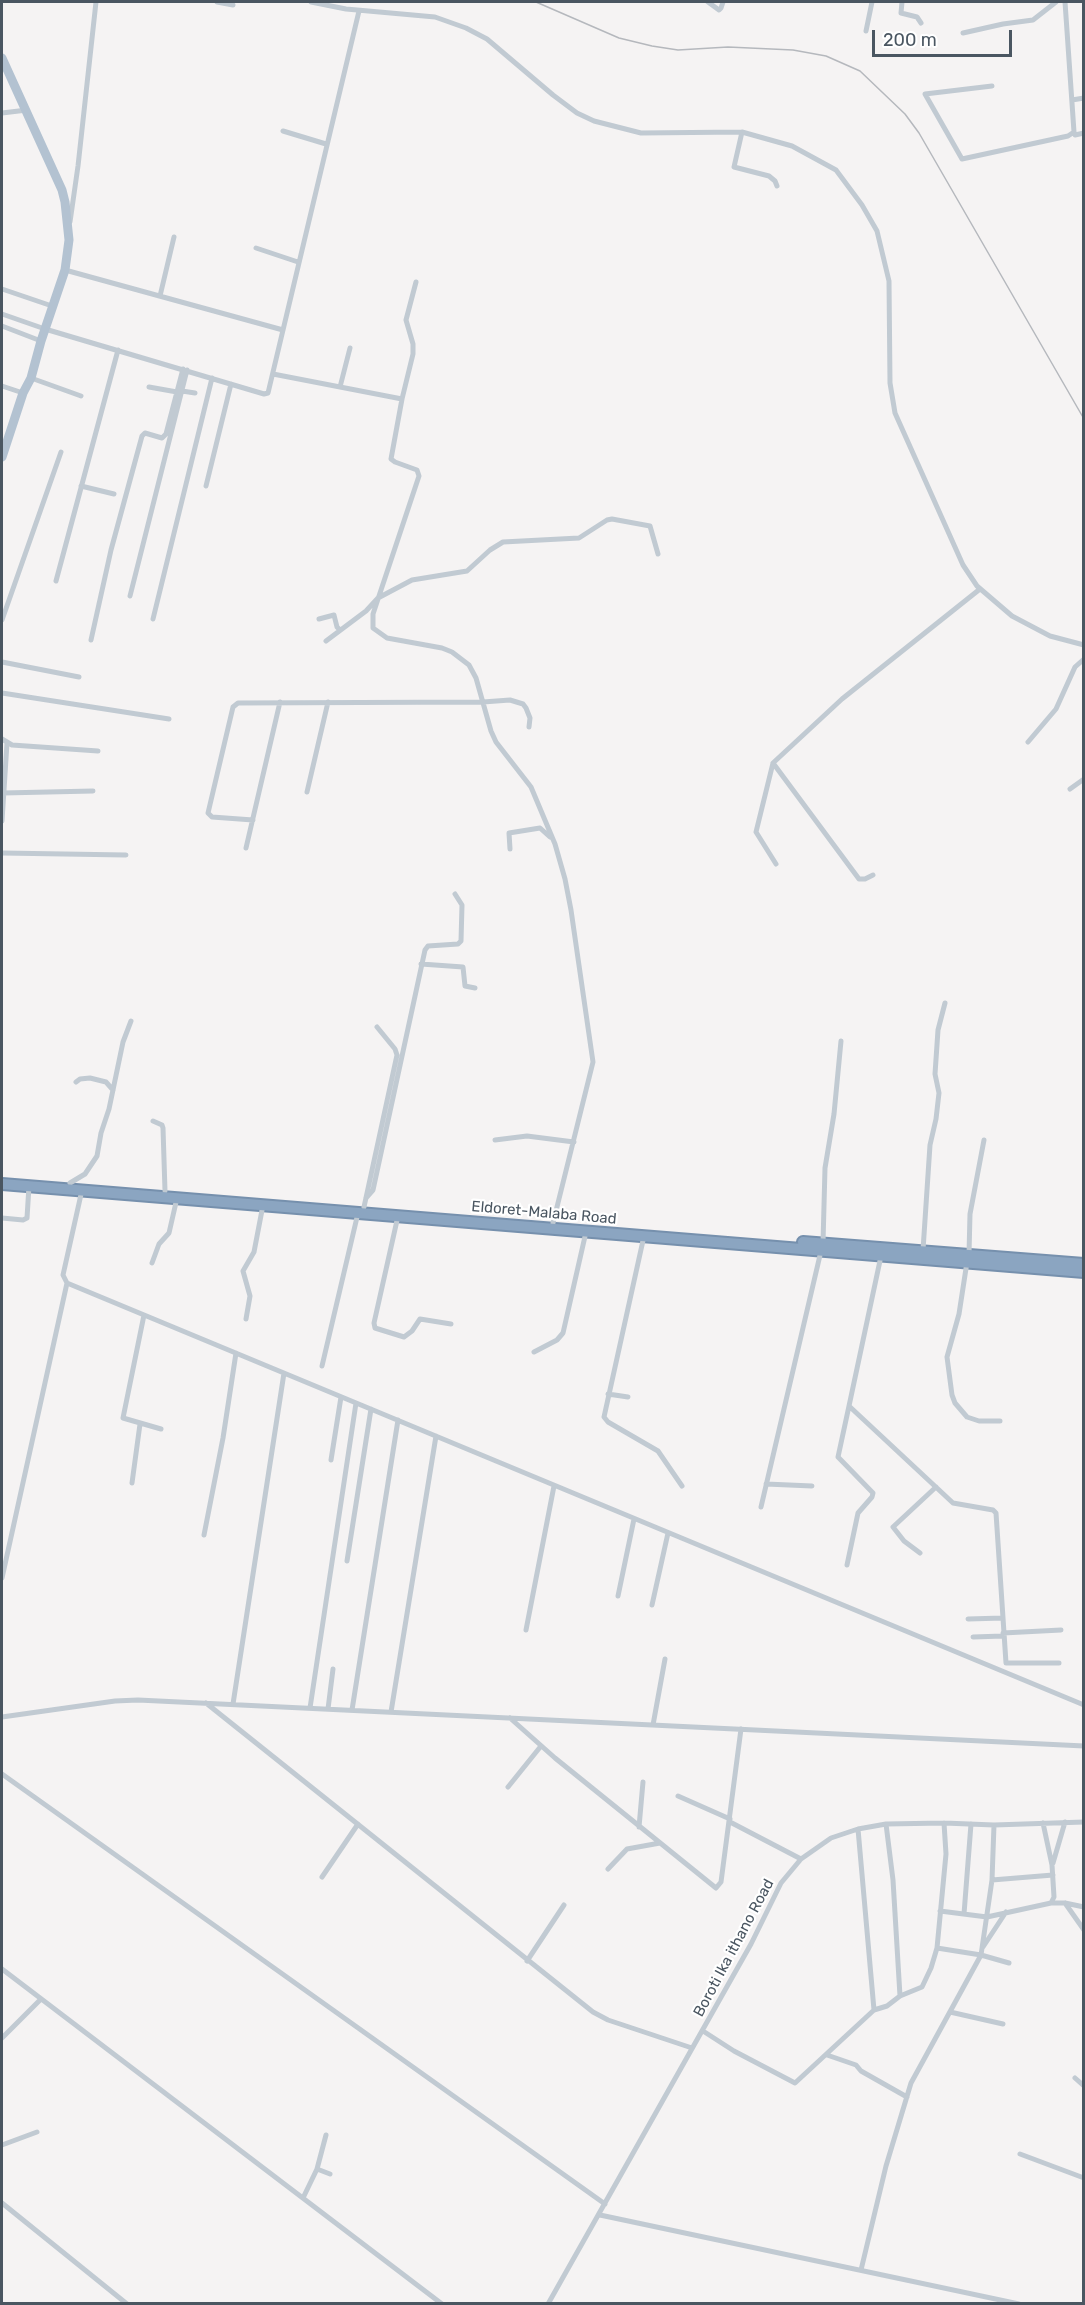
<!DOCTYPE html>
<style>
body{margin:0}
#map{position:relative;width:1085px;height:2305px;overflow:hidden;background:#f5f3f3;font-family:Rubik,sans-serif}
canvas{display:block}
.frame{position:absolute;inset:0;border:3px solid #4a5661;pointer-events:none}
.scale{position:absolute;left:872px;top:30px;width:140px;height:27px;box-sizing:border-box;border:3px solid #4a5661;border-top:0;padding-left:8px;font-size:18px;line-height:21px;white-space:nowrap;color:#4a5661;-webkit-text-stroke:4px #fff;paint-order:stroke}
</style>
<div id="map">
<canvas width="1085" height="2305"></canvas>
<div class="frame"></div>
<div class="scale">200 m</div>
</div>
<script>
const ctx = document.querySelector('canvas').getContext('2d');
ctx.lineJoin = 'round';
const shape = rows => new Path2D(rows.map(r => 'M' + r).join(''));
function trace(path, color, width, dash) { ctx.strokeStyle = color; ctx.lineWidth = width; ctx.lineCap = dash ? 'butt' : 'round'; ctx.setLineDash(dash || []); ctx.stroke(path); }
function drawText(font, color, halo, rows, align = 'center') {
  ctx.font = font + ' Rubik,sans-serif'; ctx.lineWidth = 4.5; ctx.setLineDash([]); ctx.textBaseline = 'middle'; ctx.strokeStyle = halo; ctx.fillStyle = color; for (const [text, x, y, turn = 0] of rows) {
    ctx.save(); ctx.translate(x, y); ctx.rotate((+turn || 0) * Math.PI / 180); ctx.textAlign = isNaN(turn) ? turn : align; if (halo) ctx.strokeText(text, 0, 0); ctx.fillText(text, 0, 0); ctx.restore();
  }
}
const highway = shape([
 [2,1184,1084,1272],
 [803,1242,1084,1264]
]);
trace(highway, '#7690ad', 14);
trace(shape([
 [217,2,233,5],
 [311,2,346,9,435,17,466,28,487,39,553,95,577,113,594,121,641,133,742,132,792,146,836,170,862,205,877,231,889,281,890,383,895,413,963,565,977,586,1012,616,1050,636,1084,645],
 [708,2,719,10,721,8,723,2],
 [902,2,901,13,917,17,921,23],
 [1065,2,1074,132],
 [866,31,872,2],
 [963,33,1003,24,1033,20,1056,2],
 [992,86,925,94,962,159,1068,136,1074,132,1075,135,1084,133],
 [1072,100,1084,98],
 [2,113,27,110],
 [283,131,326,144],
 [742,132,734,167,769,176,775,181,777,186],
 [70,222,78,166,96,2],
 [256,248,298,262],
 [65,270,283,330],
 [2,289,52,306],
 [160,296,174,237],
 [2,314,45,329,264,394,268,393,359,11],
 [2,326,41,341],
 [273,374,402,399,391,459,395,462,417,470,419,476,373,614,373,628,387,638,442,648,452,652,469,665,476,678,491,731,496,742,531,787,555,844,565,879,571,910,593,1062,553,1223],
 [31,378,81,396],
 [2,386,23,393],
 [149,387,177,392],
 [340,387,350,348],
 [182,391,195,393],
 [402,399,413,354,413,344,406,320,416,282],
 [81,486,114,494],
 [206,486,231,384],
 [56,581,118,350],
 [130,596,187,370],
 [153,619,212,378],
 [319,619,334,615,337,627,340,630],
 [2,620,61,452],
 [91,640,111,550,142,436,145,433,162,438,166,434,183,369],
 [326,641,366,611,378,598,412,580,467,571,490,550,503,542,579,538,607,520,612,519,650,526,658,554],
 [2,662,79,677],
 [2,693,169,719],
 [2,739,12,745,98,751],
 [1028,742,1056,709,1075,667,1084,659],
 [773,763,859,879,865,879,873,875],
 [1070,789,1084,779],
 [307,792,328,702],
 [3,793,93,791],
 [253,820,212,817,208,813,233,707,238,703,483,702,510,700,523,704,526,708,530,718,529,727],
 [2,821,7,743],
 [246,848,280,702],
 [510,849,509,833,540,828,550,837],
 [2,853,126,855],
 [776,864,756,832,773,763,842,699,980,589],
 [421,964,463,967,465,986,475,988],
 [76,1082,80,1079,90,1078,106,1082,113,1090],
 [153,1121,162,1125,163,1128,165,1191],
 [495,1140,527,1136,574,1142],
 [70,1183,85,1174,97,1156,101,1133,109,1109,123,1042,131,1021],
 [82,1190,63,1275,67,1283,1084,1705],
 [366,1198,373,1190,425,950,428,946,458,944,461,941,462,905,455,894],
 [364,1207,397,1055,395,1049,377,1027],
 [398,1216,374,1323,375,1328,404,1337,412,1331,420,1319,451,1324],
 [2,1218,23,1220,27,1218,29,1186],
 [644,1236,604,1417,608,1422,658,1451,682,1486],
 [823,1243,825,1168,834,1114,841,1041],
 [923,1250,930,1145,936,1119,939,1093,935,1074,938,1030,945,1003],
 [969,1254,970,1214,984,1140],
 [881,1256,849,1406,953,1503,993,1510,996,1513,1006,1663,1059,1663],
 [967,1262,959,1314,947,1357,952,1395,955,1403,967,1417,979,1421,1000,1421],
 [152,1263,159,1244,169,1233,177,1198],
 [144,1315,123,1418,161,1429],
 [246,1319,250,1296,243,1271,254,1252,263,1205],
 [534,1352,557,1340,563,1333,586,1232],
 [322,1366,358,1213],
 [608,1394,628,1397],
 [331,1460,341,1397],
 [132,1483,140,1424],
 [766,1484,812,1486],
 [761,1507,821,1251],
 [204,1535,223,1438,236,1353],
 [920,1553,904,1541,893,1527,936,1487],
 [347,1561,371,1409],
 [847,1565,858,1513,872,1497,873,1493,838,1457,849,1406],
 [2,1578,67,1283],
 [618,1596,634,1519],
 [652,1605,668,1533],
 [968,1619,1003,1618],
 [526,1630,554,1486],
 [1003,1633,1061,1630],
 [973,1637,1003,1636],
 [206,1703,593,2012,608,2020,692,2048],
 [233,1704,284,1373],
 [310,1708,356,1403],
 [328,1709,333,1669],
 [352,1710,398,1420],
 [391,1712,436,1436],
 [2,1717,115,1701,138,1700,1084,1746],
 [510,1718,555,1758,716,1888,721,1882,741,1729],
 [653,1725,665,1659],
 [2,1774,605,2204],
 [508,1787,541,1746],
 [678,1796,730,1819],
 [730,1822,801,1859],
 [1043,1823,1052,1865,1054,1897,1051,1903],
 [886,1824,893,1880,900,1996],
 [639,1827,643,1782],
 [858,1829,874,2010],
 [1053,1863,1065,1822],
 [608,1869,627,1849,660,1843],
 [322,1877,358,1824],
 [992,1880,1053,1875],
 [1065,1903,1084,1930],
 [940,1911,987,1917,1051,1903,1065,1903,1084,1907],
 [964,1914,971,1824],
 [983,1947,1006,1912],
 [937,1948,981,1955,1009,1963],
 [527,1961,564,1905],
 [2,1969,442,2304],
 [950,2012,1003,2024],
 [703,2031,734,2051,795,2083,874,2010,887,2006,900,1996,922,1987,931,1968,937,1948,946,1854,944,1823],
 [2,2038,41,1999],
 [827,2055,856,2065,861,2071,907,2097],
 [1075,2078,1084,2086],
 [2,2145,37,2132],
 [1020,2154,1084,2178],
 [317,2169,330,2174],
 [303,2198,317,2169,326,2135],
 [2,2203,127,2304],
 [600,2215,1019,2304],
 [861,2270,886,2166,911,2083,981,1955,992,1880,994,1825],
 [548,2304,751,1944,781,1883,801,1859,831,1838,858,1829,886,1824,944,1823,994,1825,1084,1822]
]), '#c1cad2', 5);
trace(shape([
 [2,58,62,190,65,202,69,240,65,270,41,341,31,378,23,393,2,457]
]), '#b3c2d1', 9);
trace(highway, '#8ba5c1', 10);
trace(shape([
 [536,2,619,38,652,46,678,50,728,47,793,50,826,56,860,71,905,114,919,133,1084,419]
]), '#b5b8bd', 1.5);
drawText('15px', '#4a5661', '#fff', [
 ["Eldoret-Malaba Road",544,1213,5],
 ["Boroti Ika ithano Road",734,1948,-62]
]);
</script>
